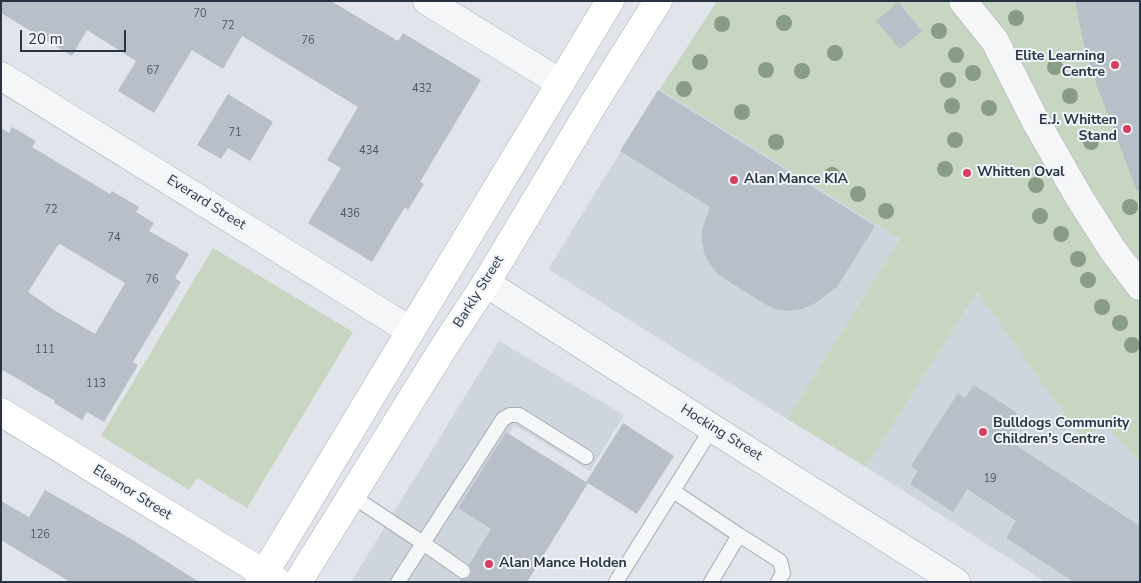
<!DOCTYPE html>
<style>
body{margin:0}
#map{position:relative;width:1141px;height:583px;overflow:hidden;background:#e1e5eb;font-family:"Nunito Sans",sans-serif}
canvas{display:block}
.frame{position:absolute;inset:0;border:2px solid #283444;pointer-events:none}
.scale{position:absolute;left:20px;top:30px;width:106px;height:22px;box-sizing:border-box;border:2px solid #283444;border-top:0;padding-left:6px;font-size:15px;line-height:18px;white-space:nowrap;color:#283444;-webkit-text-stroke:4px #f1f4f8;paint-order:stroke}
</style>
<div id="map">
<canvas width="1141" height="583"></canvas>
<div class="frame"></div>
<div class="scale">20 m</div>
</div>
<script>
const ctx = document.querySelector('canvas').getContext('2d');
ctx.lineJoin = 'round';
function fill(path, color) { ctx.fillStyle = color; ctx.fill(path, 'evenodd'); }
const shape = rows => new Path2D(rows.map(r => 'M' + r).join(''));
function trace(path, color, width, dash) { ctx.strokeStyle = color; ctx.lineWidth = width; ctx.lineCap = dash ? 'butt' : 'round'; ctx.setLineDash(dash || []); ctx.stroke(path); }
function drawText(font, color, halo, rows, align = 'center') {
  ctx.font = font + ' "Nunito Sans",sans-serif'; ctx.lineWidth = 4; ctx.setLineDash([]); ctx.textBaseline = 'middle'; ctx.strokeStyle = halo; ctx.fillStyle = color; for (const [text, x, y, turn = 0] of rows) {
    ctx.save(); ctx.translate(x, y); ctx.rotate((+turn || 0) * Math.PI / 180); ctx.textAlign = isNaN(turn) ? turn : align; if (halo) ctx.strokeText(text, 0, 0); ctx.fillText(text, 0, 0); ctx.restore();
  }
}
fill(shape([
 [660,89,900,239,787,419,548,269],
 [977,292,1084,440,1103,423,1140,462,1140,582,1046,582,866,467],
 [499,341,624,415,590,471,514,425,486,477,518,499,467,582,351,582]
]), '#cfd5dd');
fill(shape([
 [717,1,1140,1,1140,462,1103,423,1084,441,977,292,866,467,787,419,900,239,660,89],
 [213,248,353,332,247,508,197,478,189,490,101,436]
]), '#c8d5c1');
fill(shape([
 [1,1,331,1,398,41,403,33,481,80,420,182,424,184,408,210,405,207,372,262,308,223,341,168,327,160,358,107,242,36,223,69,192,50,154,113,118,91,136,61,87,30,72,56,1,13],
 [1075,1,1140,1,1140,191,1137,191,1097,86,1084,45],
 [898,2,922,31,900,49,876,21],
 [658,90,875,226,837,287,814,304,802,309,788,311,775,309,763,303,725,279,716,272,709,263,704,253,702,241,702,230,710,207,620,151],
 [228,94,273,122,250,161,228,148,221,159,197,145],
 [12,127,36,141,32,147,110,194,112,191,139,207,136,212,154,223,149,231,189,254,175,278,181,282,133,362,138,365,104,422,87,412,82,420,54,403,55,401,1,369,1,128,9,133],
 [60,244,125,283,95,334,54,310,28,292,58,245,59,245],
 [974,385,1017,413,1009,425,1016,430,1009,441,1140,526,1140,582,1074,582,1006,538,1016,521,967,489,953,512,910,484,918,471,911,466,958,393,965,398],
 [623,423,674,456,637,514,588,483,527,582,459,582,460,579,466,579,470,576,472,571,469,565,491,529,458,508,506,432,586,482],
 [45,490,131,539,199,582,70,582,1,540,1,501,29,517]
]), '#b8bfc9');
const lane = shape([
 [673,491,739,535,780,561,783,573,778,582],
 [352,496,423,543,463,571],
 [398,582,503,419,510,415,519,415,586,457],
 [616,582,712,428],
 [711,582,739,535]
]);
const street = shape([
 [427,1,561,83],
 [963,1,995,41,1035,120,1079,197,1112,249,1140,286],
 [1,76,411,331],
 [486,283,712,428,956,582]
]);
const secondary = shape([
 [1,412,278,582],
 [259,582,610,1],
 [298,582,442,350,486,283,594,103,658,1]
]);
trace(lane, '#a6acb6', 16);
trace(street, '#a6acb6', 29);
trace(secondary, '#a6acb6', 29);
trace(lane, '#f4f6f8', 14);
trace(street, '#f4f6f8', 28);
trace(secondary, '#fff', 28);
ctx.fillStyle = '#889c86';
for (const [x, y] of [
 [1016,18],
 [784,23],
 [722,24],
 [939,31],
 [835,53],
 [956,55],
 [700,62],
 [1055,67],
 [766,70],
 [802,71],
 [973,73],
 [948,80],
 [684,89],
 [1070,96],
 [952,106],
 [989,108],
 [742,112],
 [955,140],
 [776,142],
 [1091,142],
 [945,169],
 [832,175],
 [1036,185],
 [858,194],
 [1130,207],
 [886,211],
 [1040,216],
 [1061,234],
 [1078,259],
 [1088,280],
 [1102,307],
 [1120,323],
 [1132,345]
]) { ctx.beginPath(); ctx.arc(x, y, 8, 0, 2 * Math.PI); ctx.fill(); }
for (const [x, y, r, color] of [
 [1115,65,5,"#d83e5f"],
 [1127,129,5,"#d83e5f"],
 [967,173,5,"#d83e5f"],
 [734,180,5,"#d83e5f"],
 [983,432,5,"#d83e5f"],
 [489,564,5,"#d83e5f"]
]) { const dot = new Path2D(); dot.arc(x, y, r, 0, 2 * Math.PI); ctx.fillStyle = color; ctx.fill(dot); trace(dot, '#f1f4f8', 2); }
drawText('11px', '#4c5765', null, [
 ["70",200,14],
 ["72",228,26],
 ["76",308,41],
 ["67",153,71],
 ["432",422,89],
 ["71",235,133],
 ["434",369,151],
 ["72",51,210],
 ["436",350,214],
 ["74",114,238],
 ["76",152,280],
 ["111",45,350],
 ["113",96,384],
 ["19",990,479],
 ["126",40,535]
]);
drawText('bold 14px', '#283444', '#f1f4f8', [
 ["Elite Learning",1105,57,"right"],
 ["Centre",1105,73,"right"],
 ["E.J. Whitten",1117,121,"right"],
 ["Stand",1117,137,"right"],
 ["Whitten Oval",977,173],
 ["Alan Mance KIA",744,180],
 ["Bulldogs Community",993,424],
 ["Children's Centre",993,440],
 ["Alan Mance Holden",499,564]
], 'left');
drawText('14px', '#283444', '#f1f4f8', [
 ["Everard Street",206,203,32],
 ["Barkly Street",479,292,-58],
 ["Hocking Street",721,433,32],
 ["Eleanor Street",132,493,32]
]);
</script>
